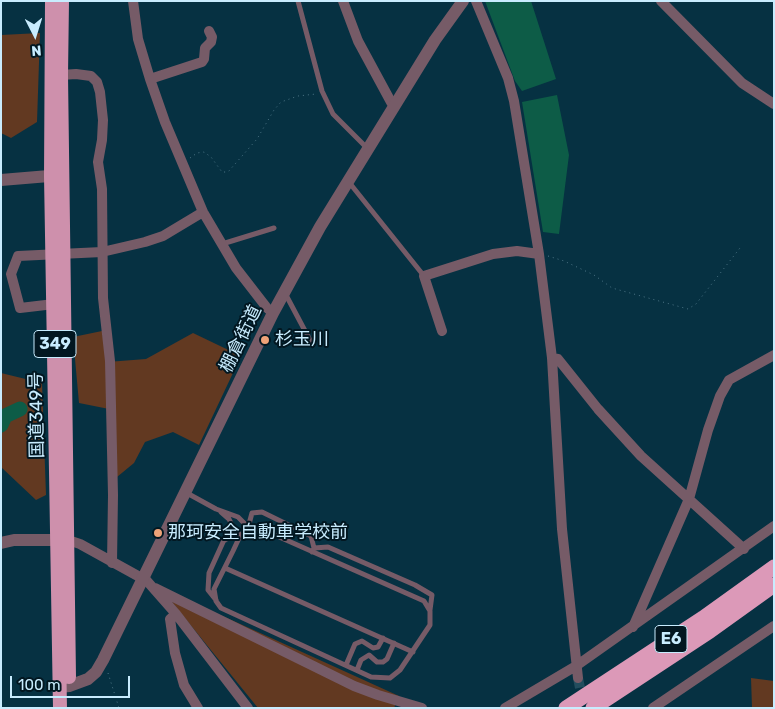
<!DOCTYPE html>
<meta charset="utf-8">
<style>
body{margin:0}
#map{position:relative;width:775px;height:709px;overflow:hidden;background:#063142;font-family:Rubik,sans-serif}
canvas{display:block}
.frame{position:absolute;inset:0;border:2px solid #c8ecfe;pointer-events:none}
.north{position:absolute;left:10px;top:10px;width:50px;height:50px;-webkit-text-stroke:4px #021721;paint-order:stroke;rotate:175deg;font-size:14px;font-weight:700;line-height:20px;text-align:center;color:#c8ecfe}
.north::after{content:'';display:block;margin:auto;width:18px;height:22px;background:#c8ecfe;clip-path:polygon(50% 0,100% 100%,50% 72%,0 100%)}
.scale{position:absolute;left:10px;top:676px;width:120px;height:22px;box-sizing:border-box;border:2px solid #c8ecfe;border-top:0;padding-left:6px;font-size:15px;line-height:18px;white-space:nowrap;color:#c8ecfe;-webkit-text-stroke:4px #021721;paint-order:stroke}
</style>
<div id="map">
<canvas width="775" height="709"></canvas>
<div class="frame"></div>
<div class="north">N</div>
<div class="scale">100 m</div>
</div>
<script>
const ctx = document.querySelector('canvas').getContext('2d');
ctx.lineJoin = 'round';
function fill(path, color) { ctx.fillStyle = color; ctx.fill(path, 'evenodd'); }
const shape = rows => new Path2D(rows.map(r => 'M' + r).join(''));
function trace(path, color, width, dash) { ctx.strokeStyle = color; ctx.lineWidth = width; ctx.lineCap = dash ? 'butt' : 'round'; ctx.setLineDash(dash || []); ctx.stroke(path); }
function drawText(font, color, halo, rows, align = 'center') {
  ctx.font = font + ' Rubik,"Noto Sans JP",sans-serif'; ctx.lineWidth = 4; ctx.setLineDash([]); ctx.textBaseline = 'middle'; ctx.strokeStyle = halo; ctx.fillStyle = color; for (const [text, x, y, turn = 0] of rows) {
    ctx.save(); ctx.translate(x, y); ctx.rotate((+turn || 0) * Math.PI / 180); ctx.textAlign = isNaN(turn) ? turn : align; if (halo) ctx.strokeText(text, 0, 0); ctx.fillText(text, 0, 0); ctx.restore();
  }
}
fill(shape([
 [40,33,37,122,11,138,1,133,1,35],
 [102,331,107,362,146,359,193,333,241,356,199,445,173,432,145,442,134,463,117,477,114,410,79,403,73,337],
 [1,373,42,383,46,495,36,500,1,467],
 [172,593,399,696,394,708,258,708,171,601],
 [751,678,774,681,774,708,752,708]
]), '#623921');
fill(shape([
 [485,1,531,1,556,79,522,91,515,81],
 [557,95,569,155,559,234,543,232,522,102]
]), '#0d5c47');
trace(shape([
 [1,425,5,416,20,409]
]), '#0d5c47', 15);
trace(shape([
 [578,678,584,708]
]), '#234d5e', 10, [10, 5]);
trace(shape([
 [190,158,197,153,204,152,211,157,222,172,228,172,257,139,274,110,281,102,298,96,316,94],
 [548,256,564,261,594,275,612,288,688,309,696,304,740,248],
 [108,673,119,708]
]), '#4f7788', 1, [1, 4]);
trace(shape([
 [298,1,322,91,333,114,367,148],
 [348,181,424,276],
 [222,244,274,228],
 [286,295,312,344],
 [185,492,216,509,238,517,250,529],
 [221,512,229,519,232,525,225,540],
 [259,528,424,601,430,611,430,625,400,670,390,678,371,677,221,608,216,601,214,589,233,551,240,536,246,531,259,528],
 [251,530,249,524,252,513,262,512,311,536,314,548],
 [312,552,314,548,328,547,415,585,432,595,430,610],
 [225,568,413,652],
 [216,600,208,590,209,573,224,540,241,534],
 [346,665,355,644,362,641,373,648,378,647,383,638],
 [357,670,361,660,369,655,377,662,383,662,387,659,394,643]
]), '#765b67', 5);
trace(shape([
 [133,1,138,39,150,79,165,122,203,212,236,268,267,308,273,313],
 [343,1,358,41,391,102,395,104],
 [476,1,508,78,514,101,539,254,552,358,562,529,578,678],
 [661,1,742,83,774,104],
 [61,75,76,74,91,76,97,82,100,92,103,120,102,140,98,162,102,189,103,298,110,361,113,495,112,563],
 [150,79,202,62,204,59,205,48,211,42,212,37,209,31],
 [54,304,20,308,11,274,18,256,102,252,145,242,163,236,203,212],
 [442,331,424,276,493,254,517,251,539,254],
 [552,358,558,359,598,409,641,456,744,549],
 [61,540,68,540,80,544,147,581,176,614,248,708],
 [155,588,354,686,378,695,422,708],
 [176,614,170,619,175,653,184,685,198,708],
 [633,627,689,499,708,430,720,396,729,380,774,355],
 [505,708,576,666,774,526],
 [653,708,774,626]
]), '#765b67', 10);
trace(shape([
 [1,180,61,175],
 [1,543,14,540,58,540],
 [60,687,69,686,88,679,96,672,103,660,273,313,320,227,435,40,463,1]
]), '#765b67', 12);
trace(shape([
 [52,1,51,176,60,708],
 [62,1,61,75,69,677]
]), '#ce90ac', 14);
trace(shape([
 [566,708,703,618,774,567],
 [593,708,710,631,774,585]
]), '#dc99b8', 15);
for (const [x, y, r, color] of [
 [265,340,5,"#efa378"],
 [158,533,5,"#efa378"]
]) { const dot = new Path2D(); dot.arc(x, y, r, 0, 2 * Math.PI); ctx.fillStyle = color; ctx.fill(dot); trace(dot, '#021721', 2); }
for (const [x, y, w] of [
 [55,344,42],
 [671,639,32]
]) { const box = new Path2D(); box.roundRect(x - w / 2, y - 13.5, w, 27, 4); ctx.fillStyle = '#021721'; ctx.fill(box); trace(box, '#c8ecfe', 1); }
drawText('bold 16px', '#c8ecfe', null, [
 ["349",55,344],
 ["E6",671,639]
]);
drawText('18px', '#c8ecfe', '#021721', [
 ["棚倉街道",241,339,-64],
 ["国道349号",37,415,-91]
]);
drawText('18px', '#c8ecfe', '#021721', [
 ["杉玉川",275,340],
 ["那珂安全自動車学校前",168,533]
], 'left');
</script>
